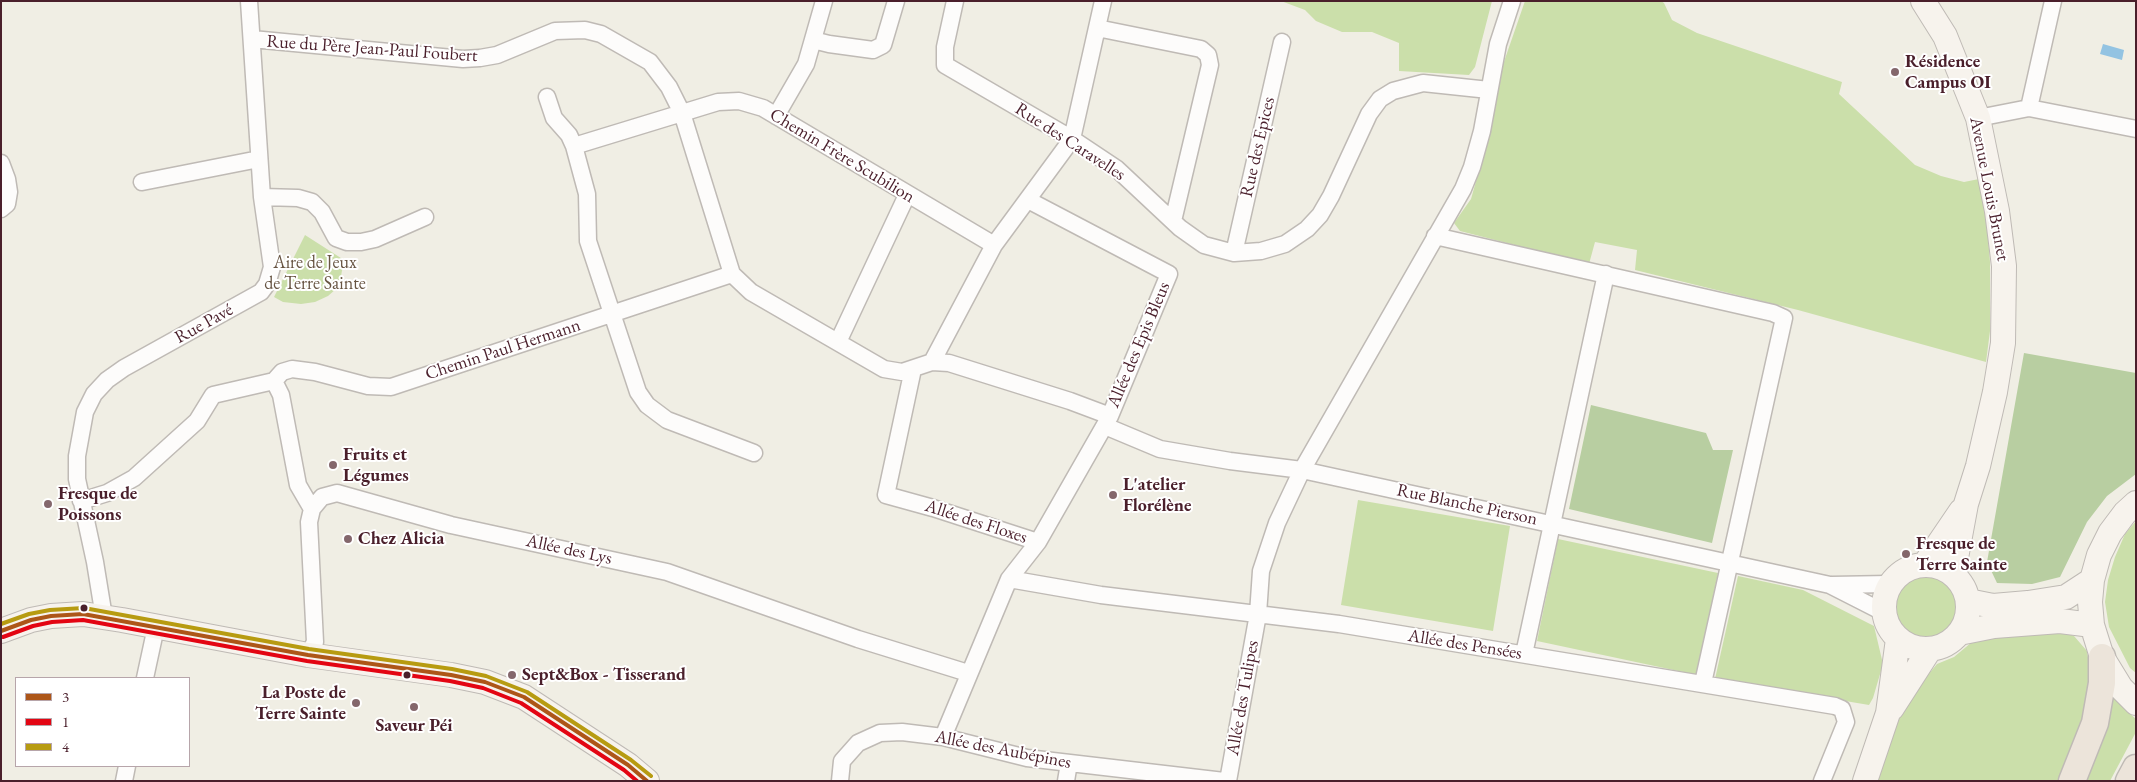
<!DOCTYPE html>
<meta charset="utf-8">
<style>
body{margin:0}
#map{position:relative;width:2137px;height:782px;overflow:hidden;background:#f0eee4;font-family:"EB Garamond",serif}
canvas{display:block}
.frame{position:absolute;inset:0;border:2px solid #4a1f2b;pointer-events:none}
.legend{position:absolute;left:15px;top:677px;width:175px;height:90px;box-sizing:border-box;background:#fff;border:1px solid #b7a5aa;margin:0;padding:6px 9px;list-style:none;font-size:15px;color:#4a1f2b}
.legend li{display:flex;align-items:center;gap:10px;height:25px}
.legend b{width:25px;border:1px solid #b7a5aa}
</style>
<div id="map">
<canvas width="2137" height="782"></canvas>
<div class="frame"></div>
<ul class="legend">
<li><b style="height:6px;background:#ad5618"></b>3</li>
<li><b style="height:6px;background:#e30513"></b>1</li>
<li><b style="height:6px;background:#b79b11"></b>4</li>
</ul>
</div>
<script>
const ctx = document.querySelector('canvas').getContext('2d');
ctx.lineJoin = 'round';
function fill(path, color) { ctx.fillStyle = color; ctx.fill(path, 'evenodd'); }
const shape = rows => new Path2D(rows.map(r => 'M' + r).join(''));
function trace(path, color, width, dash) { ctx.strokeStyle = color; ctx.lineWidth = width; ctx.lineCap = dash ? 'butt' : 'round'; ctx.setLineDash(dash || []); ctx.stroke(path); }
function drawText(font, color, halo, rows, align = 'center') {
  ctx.font = font + ' "EB Garamond",serif'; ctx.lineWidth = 4; ctx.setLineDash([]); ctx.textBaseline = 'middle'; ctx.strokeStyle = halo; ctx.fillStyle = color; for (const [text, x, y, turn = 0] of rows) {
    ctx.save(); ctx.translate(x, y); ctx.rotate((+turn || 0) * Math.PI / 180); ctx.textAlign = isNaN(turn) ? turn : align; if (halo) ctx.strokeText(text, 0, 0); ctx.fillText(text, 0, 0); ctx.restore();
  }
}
fill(shape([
 [1281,1,1492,1,1475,67,1469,75,1399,71,1399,43,1372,32,1342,32,1316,21,1305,10],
 [1525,1,1661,1,1664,3,1672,20,1697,33,1842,82,1839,94,1915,165,1941,176,1964,182,1979,179,1986,212,1990,262,1990,331,1986,362,1798,310,1635,270,1637,250,1595,242,1589,264,1460,231,1454,223,1471,199,1493,121,1498,79],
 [305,235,344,260,341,276,336,289,328,296,315,302,301,304,283,302,274,297],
 [1358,500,1510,526,1493,631,1341,605],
 [2136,521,2136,673,2130,668,2109,627,2105,602,2108,580,2115,557,2125,534],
 [1558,539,1718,573,1697,675,1537,641],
 '1892 607a33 33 0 1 1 66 0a33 33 0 1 1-66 0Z',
 [1738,576,1803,590,1874,626,1883,664,1873,698,1869,705,1715,679],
 [2063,632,2074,636,2087,651,2093,687,2090,710,2059,781,1874,781,1907,700,1937,664,1954,657,1972,642,1992,637],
 [2113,694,2128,712,2136,719,2136,732,2110,781,2085,781,2109,718]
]), '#cbdfaa');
fill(shape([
 [2024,353,2136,373,2136,474,2107,496,2087,522,2060,577,2032,584,1997,583,1987,562],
 [1591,405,1706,433,1713,450,1733,450,1712,543,1569,509]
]), '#b8cea1');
fill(shape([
 [2103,44,2124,50,2122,60,2100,54]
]), '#93c3e2');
const street = shape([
 [955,1,945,47,945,65,1072,139,1117,169,1180,228,1204,245,1234,253,1261,251,1285,244,1307,229,1320,215,1331,196,1369,114,1380,99,1393,91,1423,83,1489,90],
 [1097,28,1201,49,1208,55,1210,65,1173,221],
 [252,39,463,59,480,58,497,55,555,31,585,30,601,34,650,62,669,87,682,113,732,274,751,292,884,369,902,372,932,362,949,363,1070,401,1110,416],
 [813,40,829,44,873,50,883,45,896,1],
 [547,97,554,118,569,135,574,146,587,194,588,241,638,392,647,405,667,420,754,453],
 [2029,108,2053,1],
 [776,116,806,64,824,1],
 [1978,118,2029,108,2136,129],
 [574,146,718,102,739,101,763,108,994,245],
 [1,163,7,179,9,192,7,204,1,209],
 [142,182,259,159],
 [262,197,298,198,312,202,322,212,336,238,347,242,361,242,375,239,425,217],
 [1435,236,1773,313,1784,318,1703,683],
 [1234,253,1282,42],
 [838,342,907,195],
 [932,362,994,245,1072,139,1103,1],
 [913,369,886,495,933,508,1038,542],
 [274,381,282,372,292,369,315,372,368,386,391,387,732,274],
 [274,381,281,395,298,485,312,509],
 [1105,426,1160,449,1230,461,1302,470,1830,585,1883,612],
 [81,501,107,493,134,478,197,421,213,395,274,381],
 [1009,579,1101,595,1339,624,1835,706,1842,709,1846,722,1822,781],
 [1832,585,1889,584],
 [104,617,95,562,77,479,77,456,85,412,94,394,107,380,124,368,261,292,267,284,272,267,262,197,249,1],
 [1524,654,1606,274],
 [308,655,315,642,309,522,312,509,322,497,337,493,451,525,667,572,858,639,968,673],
 [145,678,156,627],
 [943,737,1009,579,1038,542,1110,416,1169,274,1028,200],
 [124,781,127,766],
 [840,781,842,761,858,743,880,733,902,732,943,737,1027,758,1224,781],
 [1066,781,1069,763],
 [1228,781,1258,614,1261,571,1277,523,1302,470,1463,189,1472,167,1482,131,1498,44,1512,1]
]);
const secondary = shape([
 [1923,1,1945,36,1978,118,1997,211,2004,266,2003,343,1995,392,1978,466,1966,504,1953,574],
 [2136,503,2125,513,2110,533,2099,555,2092,580,2090,602,2092,625,2102,657,2121,688,2136,703],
 [1925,564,1961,511],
 '1884 607a42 42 0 1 1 84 0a42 42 0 1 1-84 0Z',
 [1968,601,1993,606,2028,603,2066,597,2092,580],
 [1,631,31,620,51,616,83,614,122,620,308,655,451,675,485,682,524,697,628,765,647,781],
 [1959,633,1994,626,2060,621,2092,625],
 [1892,708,1930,649],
 [1865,781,1888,713,1898,639]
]);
const primary = shape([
 [2072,781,2095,723,2102,683,2102,657],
 [2129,781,2136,768]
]);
trace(street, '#bfbab5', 19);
trace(secondary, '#bfbab5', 26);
trace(primary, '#bfbab5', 29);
trace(street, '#fdfcfb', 16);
trace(secondary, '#f7f3ed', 24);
trace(primary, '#ece4da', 26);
trace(shape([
 [1,631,31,620,51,616,83,614,308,655,451,675,485,682,524,697,628,765,647,781]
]), '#ad5618', 4);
trace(shape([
 [3,637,33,626,52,622,83,620,307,661,450,681,483,688,521,703,624,770,637,781]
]), '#e30513', 4);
trace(shape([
 [1,624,29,614,50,610,84,608,309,649,452,669,486,676,527,692,631,760,651,776]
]), '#b79b11', 4);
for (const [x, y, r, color] of [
 [1895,72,5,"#84676c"],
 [333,465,5,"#84676c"],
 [1113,495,5,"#84676c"],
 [48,504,5,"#84676c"],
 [348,539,5,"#84676c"],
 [1906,554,5,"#84676c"],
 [84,608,4.5,"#4a1f2b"],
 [407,675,4.5,"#4a1f2b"],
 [512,675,5,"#84676c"],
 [356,703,5,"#84676c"],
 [414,707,5,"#84676c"]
]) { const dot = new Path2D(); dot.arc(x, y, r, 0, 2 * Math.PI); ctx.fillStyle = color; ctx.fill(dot); trace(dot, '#fff', 2); }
drawText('18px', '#4a1f2b', '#fff', [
 ["Rue du Père Jean-Paul Foubert",372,49,4],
 ["Rue des Caravelles",1070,142,33],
 ["Rue des Epices",1258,147,-77],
 ["Chemin Frère Scubilion",842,156,31],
 ["Avenue Louis Brunet",1989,189,79],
 ["Rue Pavé",204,324,-29],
 ["Allée des Epis Bleus",1139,345,-67],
 ["Chemin Paul Hermann",503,350,-18],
 ["Rue Blanche Pierson",1467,505,12],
 ["Allée des Floxes",976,522,18],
 ["Allée des Lys",569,550,12],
 ["Allée des Pensées",1465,645,9],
 ["Allée des Tulipes",1243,698,-80],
 ["Allée des Aubépines",1003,750,11]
]);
drawText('bold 18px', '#4a1f2b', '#fff', [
 ["Résidence",1905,62],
 ["Campus OI",1905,83],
 ["Fruits et",343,455],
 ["Légumes",343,476],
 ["L'atelier",1123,485],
 ["Florélène",1123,506],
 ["Fresque de",58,494],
 ["Poissons",58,515],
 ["Chez Alicia",358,539],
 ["Fresque de",1916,544],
 ["Terre Sainte",1916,565],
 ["Sept&Box - Tisserand",522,675],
 ["La Poste de",346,693,"right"],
 ["Terre Sainte",346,714,"right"],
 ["Saveur Péi",414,726,"center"]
], 'left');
drawText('18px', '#685543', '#fff', [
 ["Aire de Jeux",315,263],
 ["de Terre Sainte",315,284]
]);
</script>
